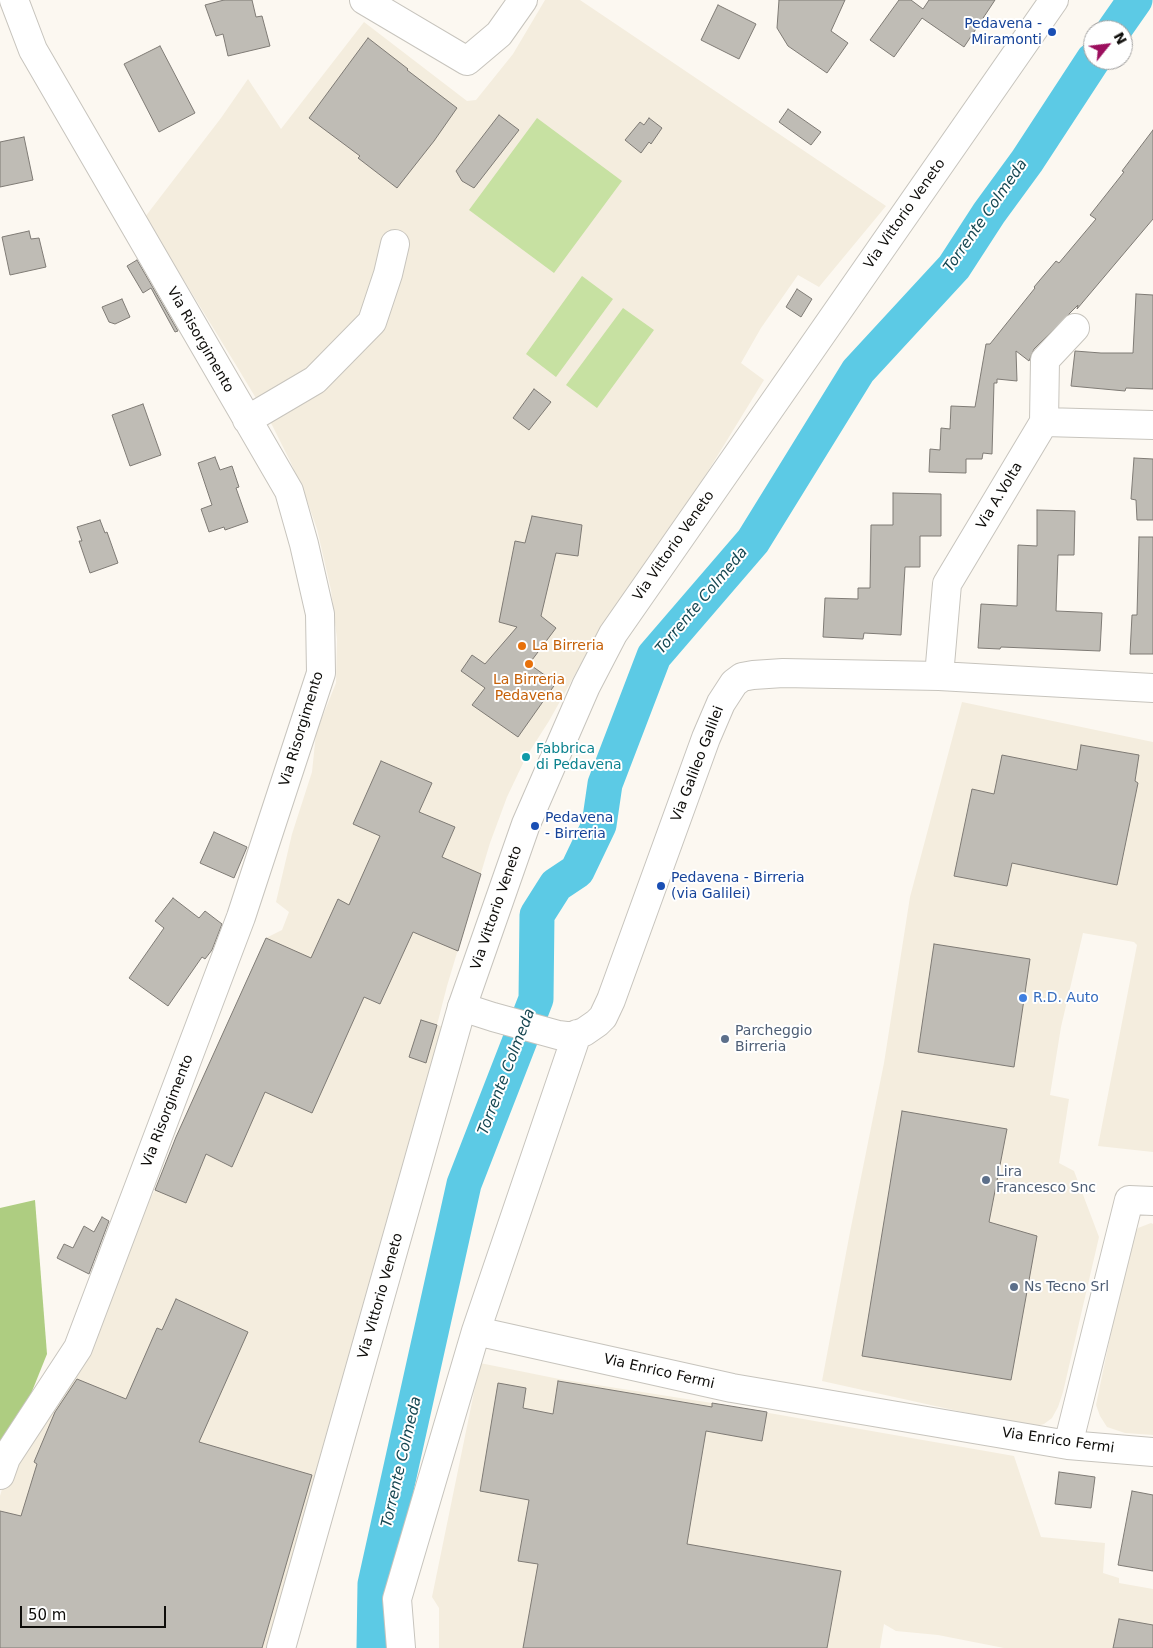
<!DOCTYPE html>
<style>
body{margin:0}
#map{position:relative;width:1153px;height:1648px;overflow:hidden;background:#fcf8f1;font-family:"DejaVu Sans",sans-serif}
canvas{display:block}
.north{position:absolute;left:1083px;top:20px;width:50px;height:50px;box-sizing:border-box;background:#fff;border:1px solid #9f9e9d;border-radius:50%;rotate:61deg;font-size:14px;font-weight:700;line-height:20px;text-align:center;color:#0e0d0a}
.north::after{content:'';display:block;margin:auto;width:18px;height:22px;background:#9c0f5e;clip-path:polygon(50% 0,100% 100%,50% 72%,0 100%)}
.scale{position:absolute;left:20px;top:1606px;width:146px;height:22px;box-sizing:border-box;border:2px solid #0e0d0a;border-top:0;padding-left:6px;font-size:15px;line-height:18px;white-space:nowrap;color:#0e0d0a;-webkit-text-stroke:4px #fff;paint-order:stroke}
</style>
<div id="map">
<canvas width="1153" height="1648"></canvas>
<div class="north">N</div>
<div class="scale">50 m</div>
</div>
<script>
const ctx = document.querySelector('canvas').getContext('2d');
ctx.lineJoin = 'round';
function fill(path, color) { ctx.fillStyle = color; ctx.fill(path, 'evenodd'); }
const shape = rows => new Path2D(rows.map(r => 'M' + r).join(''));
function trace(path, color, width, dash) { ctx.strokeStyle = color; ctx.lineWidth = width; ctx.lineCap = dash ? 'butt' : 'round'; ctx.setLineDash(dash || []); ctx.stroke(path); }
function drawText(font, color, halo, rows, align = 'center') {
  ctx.font = font + ' "DejaVu Sans",sans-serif'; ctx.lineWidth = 4; ctx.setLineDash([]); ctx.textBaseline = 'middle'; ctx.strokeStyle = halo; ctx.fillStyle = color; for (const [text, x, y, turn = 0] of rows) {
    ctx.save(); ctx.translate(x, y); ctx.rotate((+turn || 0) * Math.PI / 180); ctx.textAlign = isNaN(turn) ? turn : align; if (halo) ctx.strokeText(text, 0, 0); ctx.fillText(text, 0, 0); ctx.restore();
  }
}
fill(shape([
 [545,0,580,0,886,206,819,287,798,275,761,328,741,363,764,380,697,489,606,621,587,653,549,721,526,757,507,797,490,843,447,986,437,1025,447,1028,270,1648,0,1648,0,1496,16,1441,155,1190,176,1137,266,938,282,930,289,912,276,902,292,834,312,772,316,733,336,683,337,639,331,590,317,529,305,495,290,461,272,425,236,365,145,217,221,118,248,79,281,129,364,22,467,101,476,100,513,54],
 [962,702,1153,742,1153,1152,1098,1146,1137,945,1134,942,1083,933,1061,1027,1050,1095,1069,1099,1059,1163,1074,1171,1099,1237,1063,1392,1058,1407,1052,1418,1044,1424,1034,1427,1030,1427,822,1381,850,1232,884,1063,910,897],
 [1151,1223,1153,1224,1153,1435,1125,1433,1107,1427,1100,1416,1096,1405,1130,1241,1138,1228],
 [480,1363,559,1379,712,1403,1014,1456,1041,1537,1105,1543,1103,1573,1119,1578,1119,1583,1153,1589,1153,1648,1004,1648,938,1635,896,1631,884,1624,880,1648,439,1648,439,1608,432,1597]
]), '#f4edde');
fill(shape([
 [537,118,622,181,554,273,469,210],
 [582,276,613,299,556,377,526,354],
 [623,308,654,330,597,408,566,385]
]), '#c7e1a2');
fill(shape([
 [35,1200,47,1354,0,1471,0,1208]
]), '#aecd81');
trace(shape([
 [1114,30,1135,0],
 [374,1648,375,1584,464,1184,536,999,537,915,556,885,577,871,599,825,605,784,654,656,753,541,858,371,954,267,989,213,1027,161,1093,60]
]), '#5ccae5', 35);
const building = shape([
 [224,0,252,0,256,17,262,16,270,46,228,56,223,34,216,36,205,5,224,0],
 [779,0,845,0,831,31,848,43,827,73,788,46,777,28,779,0],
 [899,0,911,0,923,9,929,0,995,0,964,47,922,18,894,57,870,40,899,0],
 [718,5,756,24,739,59,701,40,718,5],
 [368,38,408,69,407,70,457,108,434,141,397,188,358,158,360,156,309,118,368,38],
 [160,46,195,113,159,132,124,64,160,46],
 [788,109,821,132,811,145,779,122,788,109],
 [499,115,519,130,474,188,462,181,456,171,499,115],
 [649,118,662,128,651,144,649,142,641,153,625,140,640,122,644,125,649,118],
 [1153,130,1153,219,1077,309,1078,305,1034,349,1029,361,1016,351,1017,381,997,379,997,383,994,383,992,454,983,453,982,459,966,459,966,473,929,472,930,449,940,450,941,428,950,429,951,406,975,407,986,344,990,344,1035,288,1034,287,1056,261,1059,263,1096,219,1090,215,1124,172,1122,171,1153,130],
 [24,137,33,180,0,187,0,142,24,137],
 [29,231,31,239,39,238,46,267,10,275,2,237,29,231],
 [137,260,178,331,175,332,151,288,143,293,127,266,137,260],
 [797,289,812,299,801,317,786,307,797,289],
 [1136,294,1153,295,1153,389,1126,388,1125,391,1071,386,1075,351,1101,353,1133,353,1136,294],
 [122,299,130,317,115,324,109,322,102,307,122,299],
 [534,389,551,402,529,430,513,418,534,389],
 [143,404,161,455,130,466,112,415,143,404],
 [215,457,220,470,232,466,239,487,236,488,248,522,225,530,224,527,209,532,201,509,212,505,198,463,215,457],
 [1134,458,1153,459,1153,520,1137,520,1136,500,1131,499,1134,458],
 [893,493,941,494,941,536,920,536,920,567,905,567,901,635,864,633,863,639,823,637,825,598,858,599,858,588,870,588,871,525,893,525,893,493],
 [1037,510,1075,511,1074,555,1058,555,1056,611,1102,613,1100,651,1001,647,1000,649,978,648,981,604,1017,606,1018,545,1037,546,1037,510],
 [532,516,582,525,578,556,556,553,541,616,556,628,529,664,556,683,518,737,472,705,485,688,461,671,472,655,485,664,517,627,499,622,515,541,525,543,532,516],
 [100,520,105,533,107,532,118,563,90,573,79,541,82,541,77,527,100,520],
 [1139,537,1153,537,1153,654,1130,654,1132,615,1137,615,1139,537],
 [1081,745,1139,755,1135,781,1138,783,1117,885,1012,863,1007,886,954,876,972,789,994,794,1002,755,1077,770,1081,745],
 [381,761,432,783,419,812,455,827,442,857,481,874,458,951,413,932,380,1004,364,997,312,1113,265,1092,232,1167,206,1154,186,1203,155,1190,176,1137,266,938,311,958,338,899,349,905,380,836,353,824,381,761],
 [214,832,247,847,234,878,200,863,214,832],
 [173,898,199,918,205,911,222,924,212,950,205,959,202,957,168,1006,129,978,164,928,155,921,173,898],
 [934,944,1030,959,1014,1067,918,1052,934,944],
 [421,1020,437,1025,426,1063,409,1057,421,1020],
 [902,1111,1007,1129,989,1222,1037,1236,1011,1380,862,1356,902,1111],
 [102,1217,109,1221,89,1274,57,1258,64,1244,73,1248,84,1226,94,1232,102,1217],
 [176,1299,248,1332,199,1442,312,1475,262,1648,0,1648,0,1511,21,1516,37,1464,34,1462,55,1412,77,1379,126,1399,157,1328,162,1330,176,1299],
 [558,1381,712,1407,712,1403,767,1412,762,1441,706,1431,687,1544,841,1571,827,1648,523,1648,538,1564,518,1561,529,1500,480,1491,498,1383,526,1388,523,1408,553,1414,558,1381],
 [1059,1472,1095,1477,1091,1508,1055,1504,1059,1472],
 [1132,1491,1153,1495,1153,1571,1118,1565,1132,1491],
 [1119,1619,1153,1625,1153,1648,1113,1648,1119,1619]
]);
fill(building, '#bfbcb5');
trace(building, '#7f7b75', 1);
const minor = shape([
 [364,0,467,61,499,34,523,0],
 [247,420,315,380,372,322,388,274,395,244],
 [1044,422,1045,360,1075,328],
 [939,676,947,584,1044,422,1153,425],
 [462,1007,493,1017,558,1035,566,1036,572,1036,584,1032,597,1023,603,1017,611,1000,706,738,721,703,734,683,742,677,753,675,783,673,939,676,1153,688],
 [476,1331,732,1388,1068,1445,1153,1452],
 [1068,1445,1129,1200,1153,1201],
 [0,1475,6,1458,78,1348,241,917,321,673,320,614,304,544,289,491,33,50,14,0],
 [401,1648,397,1599,476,1331,577,1034]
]);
const major = shape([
 [281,1648,462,1007,526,824,586,686,613,634,1054,0]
]);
trace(minor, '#c7c4bd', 30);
trace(major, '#c7c4bd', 30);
trace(minor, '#fff', 28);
trace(major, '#fff', 28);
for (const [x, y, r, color] of [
 [1052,32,5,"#1a4fb4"],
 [522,646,5,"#e8710a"],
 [529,664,5,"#e8710a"],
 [526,757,5,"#0f9aa8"],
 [535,826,5,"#1a4fb4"],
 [661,886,5,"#1a4fb4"],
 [1023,998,5,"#3f7fe0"],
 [725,1039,5,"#5c6f8a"],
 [986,1180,5,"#5c6f8a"],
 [1014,1287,5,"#5c6f8a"]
]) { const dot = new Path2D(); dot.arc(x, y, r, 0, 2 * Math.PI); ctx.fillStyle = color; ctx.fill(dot); trace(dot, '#fff', 2); }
drawText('14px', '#164399', '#fff', [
 ["Pedavena -",1042,24,"right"],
 ["Miramonti",1042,40,"right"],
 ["Pedavena",545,818],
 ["- Birreria",545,834],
 ["Pedavena - Birreria",671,878],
 ["(via Galilei)",671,894]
], 'left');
drawText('14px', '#0e0d0a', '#fff', [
 ["Via Vittorio Veneto",905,214,-55],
 ["Via Risorgimento",200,340,60],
 ["Via A.Volta",1000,496,-59],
 ["Via Vittorio Veneto",674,546,-55],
 ["Via Risorgimento",302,729,-73],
 ["Via Galileo Galilei",698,764,-69],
 ["Via Vittorio Veneto",497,908,-71],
 ["Via Risorgimento",168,1111,-69],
 ["Via Vittorio Veneto",381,1296,-74],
 ["Via Enrico Fermi",659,1372,13],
 ["Via Enrico Fermi",1058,1441,8]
]);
drawText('14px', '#c56008', '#fff', [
 ["La Birreria",532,646],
 ["La Birreria",529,680,"center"],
 ["Pedavena",529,696,"center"]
], 'left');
drawText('14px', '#0d838f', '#fff', [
 ["Fabbrica",536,749],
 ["di Pedavena",536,765]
], 'left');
drawText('14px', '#366cbe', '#fff', [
 ["R.D. Auto",1033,998]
], 'left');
drawText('14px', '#4e5e75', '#fff', [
 ["Parcheggio",735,1031],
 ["Birreria",735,1047],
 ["Lira",996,1172],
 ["Francesco Snc",996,1188],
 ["Ns Tecno Srl",1024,1287]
], 'left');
drawText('italic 15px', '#154651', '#fff', [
 ["Torrente Colmeda",986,216,-55],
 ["Torrente Colmeda",702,601,-50],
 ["Torrente Colmeda",507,1072,-69],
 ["Torrente Colmeda",402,1462,-77]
]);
</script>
